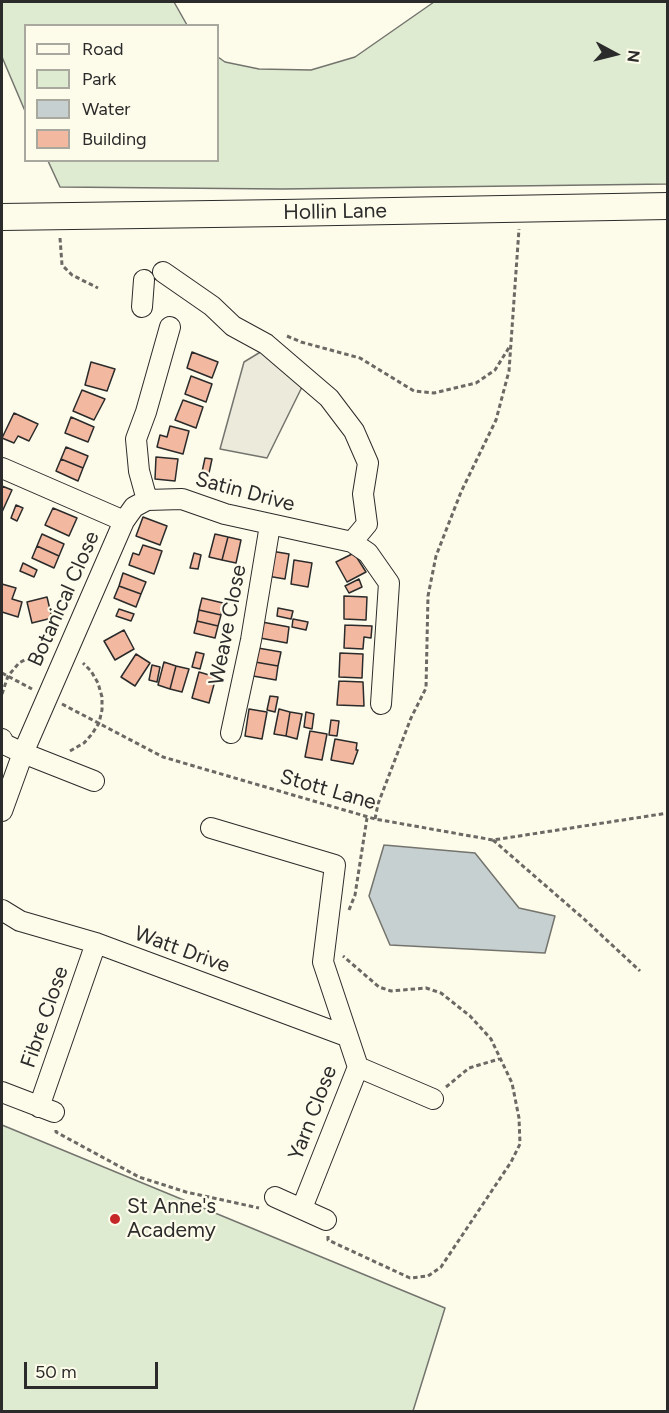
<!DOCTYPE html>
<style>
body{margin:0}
#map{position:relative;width:669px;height:1413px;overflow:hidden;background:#fdfbea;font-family:Figtree,sans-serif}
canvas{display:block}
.frame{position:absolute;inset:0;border:3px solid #2b2b2b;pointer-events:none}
.legend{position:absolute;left:24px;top:24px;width:195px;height:138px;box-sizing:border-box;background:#fdfbea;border:2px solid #a9a89e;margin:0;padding:8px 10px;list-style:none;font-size:18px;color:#2b2b2b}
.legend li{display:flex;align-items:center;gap:12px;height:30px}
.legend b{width:30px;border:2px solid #a9a89e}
.north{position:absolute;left:585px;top:24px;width:60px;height:60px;-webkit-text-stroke:4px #fdfbea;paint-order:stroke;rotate:97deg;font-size:16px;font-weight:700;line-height:24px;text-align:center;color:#2b2b2b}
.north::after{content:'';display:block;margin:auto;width:21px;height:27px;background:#2b2b2b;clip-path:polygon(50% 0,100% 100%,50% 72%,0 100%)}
.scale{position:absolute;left:24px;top:1362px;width:134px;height:27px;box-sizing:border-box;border:3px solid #2b2b2b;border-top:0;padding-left:8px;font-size:18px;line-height:21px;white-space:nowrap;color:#2b2b2b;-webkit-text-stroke:4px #fdfbea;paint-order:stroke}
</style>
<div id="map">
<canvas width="669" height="1413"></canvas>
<div class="frame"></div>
<ul class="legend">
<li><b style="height:8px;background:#fdfbea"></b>Road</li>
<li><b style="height:16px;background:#deebd1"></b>Park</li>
<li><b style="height:16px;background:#c7d0d0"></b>Water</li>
<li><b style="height:16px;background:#f2b8a0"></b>Building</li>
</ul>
<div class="north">N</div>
<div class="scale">50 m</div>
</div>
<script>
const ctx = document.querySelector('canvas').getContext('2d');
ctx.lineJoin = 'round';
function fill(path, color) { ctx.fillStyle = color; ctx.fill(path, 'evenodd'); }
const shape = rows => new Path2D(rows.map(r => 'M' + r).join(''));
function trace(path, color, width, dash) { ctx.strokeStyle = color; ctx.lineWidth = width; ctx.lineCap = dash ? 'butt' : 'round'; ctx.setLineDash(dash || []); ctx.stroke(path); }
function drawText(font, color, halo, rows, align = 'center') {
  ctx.font = font + ' Figtree,sans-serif'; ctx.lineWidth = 4.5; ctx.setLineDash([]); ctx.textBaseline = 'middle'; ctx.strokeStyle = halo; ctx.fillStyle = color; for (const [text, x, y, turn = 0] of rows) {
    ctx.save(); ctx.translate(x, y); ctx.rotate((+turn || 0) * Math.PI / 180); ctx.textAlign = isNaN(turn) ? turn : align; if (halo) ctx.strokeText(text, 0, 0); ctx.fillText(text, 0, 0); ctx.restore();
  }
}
const green = shape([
 [2,2,174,2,187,25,26,26,25,111,2,57,2,2],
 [434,2,667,2,667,184,282,189,60,187,48,161,218,160,218,57,225,62,259,69,311,70,355,57,434,2],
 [2,1125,445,1308,413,1411,2,1411,2,1125]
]);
fill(green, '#deebd1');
trace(green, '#74746e', 1.5);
const parking = shape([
 [267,348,302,387,267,458,220,449,244,362,267,348]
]);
fill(parking, '#eceadb');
trace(parking, '#74746e', 1.5);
const water = shape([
 [384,845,475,853,519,908,555,916,545,953,390,945,369,896,384,845]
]);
fill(water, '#c7d0d0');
trace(water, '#74746e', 1.5);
const building = shape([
 [192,352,218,362,212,378,187,368,192,352],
 [91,362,115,369,107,391,85,385,91,362],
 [191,376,212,384,206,402,185,394,191,376],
 [82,390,105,399,94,420,73,411,82,390],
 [183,400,203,407,196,428,175,420,183,400],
 [14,413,38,424,29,441,18,436,14,443,2,438,14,413],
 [71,417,94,427,88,442,65,433,71,417],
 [170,426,189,431,183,454,157,447,160,435,167,437,170,426],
 [66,447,88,456,83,468,61,459,66,447],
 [156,457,178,459,175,481,155,479,156,457],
 [205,458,212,459,209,473,202,472,205,458],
 [61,459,83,468,78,481,56,471,61,459],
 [2,486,12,490,2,512,2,486],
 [16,505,23,508,17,521,11,518,16,505],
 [53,508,77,518,69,536,45,525,53,508],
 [143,517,167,526,160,545,136,536,143,517],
 [42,534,64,544,59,556,37,546,42,534],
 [215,534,228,537,222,560,209,557,215,534],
 [228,537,241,540,236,563,222,560,228,537],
 [143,545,162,551,154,574,129,565,133,553,139,555,143,545],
 [37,546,59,556,54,568,32,558,37,546],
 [271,551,289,554,285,579,267,576,271,551],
 [194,553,201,555,198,569,190,568,194,553],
 [354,553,366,572,347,582,336,562,354,553],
 [294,560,312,563,308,587,291,584,294,560],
 [23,563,37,570,34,577,20,571,23,563],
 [123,573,146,582,141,594,119,586,123,573],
 [359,579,362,587,349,593,345,586,359,579],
 [2,584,16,588,12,599,22,602,18,617,2,612,2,584],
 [119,586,141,594,136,607,114,598,119,586],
 [344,596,367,597,366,620,344,619,344,596],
 [47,597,52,618,32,623,27,602,47,597],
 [202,598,223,603,221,615,199,610,202,598],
 [278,608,293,611,291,619,277,616,278,608],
 [119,609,134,614,131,621,116,616,119,609],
 [199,610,221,615,218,626,197,621,199,610],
 [293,619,308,622,306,630,292,627,293,619],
 [197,621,218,626,215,638,194,633,197,621],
 [262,622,289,627,287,643,260,638,262,622],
 [345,625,372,626,371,638,364,637,363,649,344,648,345,625],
 [124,630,134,649,115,660,104,641,124,630],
 [258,648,281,652,278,666,255,662,258,648],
 [196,652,204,654,200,669,192,667,196,652],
 [340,653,363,654,362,678,339,677,340,653],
 [136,654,150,663,135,686,121,677,136,654],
 [164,662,176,666,170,689,158,685,164,662],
 [255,662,278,666,276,680,253,676,255,662],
 [152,665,160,667,157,682,149,680,152,665],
 [176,666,189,669,182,692,170,689,176,666],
 [199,672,216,677,209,703,192,698,199,672],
 [339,681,363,682,364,706,337,705,339,681],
 [270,696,278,697,275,712,267,710,270,696],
 [249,709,267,712,262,739,245,736,249,709],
 [279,709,290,712,286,736,274,734,279,709],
 [290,712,302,714,297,739,286,736,290,712],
 [306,712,314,714,312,729,304,727,306,712],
 [331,720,339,721,337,736,329,735,331,720],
 [310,731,327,734,322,760,305,757,310,731],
 [335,739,357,743,356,750,358,750,353,764,331,760,335,739]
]);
fill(building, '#f2b8a0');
trace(building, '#2b2b2b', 1.5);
const minor = shape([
 [163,272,212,306,233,326,266,344,329,398,354,431,368,463,363,494,367,524,352,542],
 [142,307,144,280],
 [2,468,124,521,134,507,147,500,182,499,225,514,352,542,368,553,389,583,381,704],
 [147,500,139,471,136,439,146,412,170,327],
 [231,733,251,640,270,525],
 [2,739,4,744,23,753,94,781],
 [2,811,23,753,124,521],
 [211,828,335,865,323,962,358,1067,302,1208],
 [2,910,20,921,96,943,346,1036],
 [358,1067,433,1099],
 [2,1092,54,1112],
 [39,1107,96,943],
 [275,1197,326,1220]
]);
const major = shape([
 [2,217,283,213,668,206]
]);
trace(minor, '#2b2b2b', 22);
trace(major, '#2b2b2b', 28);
trace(shape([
 [60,238,62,265,72,275,98,288],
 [287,336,301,342,360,358,414,391,434,393,476,383,495,370,510,346],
 [2,673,32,689],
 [2,694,8,676,19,663,34,655,46,653],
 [62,704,163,757,375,819,493,840,668,813],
 [70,751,84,743,92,734,99,723,102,710,102,697,98,683,91,671,83,663],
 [375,819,378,804,411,718,426,688,428,596,436,556,461,492,496,420,509,371,519,229],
 [493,840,584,919,640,971],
 [349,910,355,895,367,818],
 [446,1087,469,1068,499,1059],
 [56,1130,56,1132,139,1177,186,1192,259,1208],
 [328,1236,328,1240,410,1278,428,1276,441,1267,511,1162,520,1144,519,1118,512,1083,491,1039,470,1016,441,993,426,988,391,991,379,987,343,956]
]), '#6a6964', 3, [4.5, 3]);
trace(minor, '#fdfbea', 20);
trace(major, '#fdfbea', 26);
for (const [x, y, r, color] of [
 [115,1219,6,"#c62828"]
]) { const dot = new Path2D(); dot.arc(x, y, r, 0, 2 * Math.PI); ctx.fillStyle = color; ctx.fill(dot); trace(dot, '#fdfbea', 2); }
drawText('21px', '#2b2b2b', '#fdfbea', [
 ["Hollin Lane",335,212,-1],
 ["Satin Drive",245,492,15],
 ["Botanical Close",64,599,-66],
 ["Weave Close",228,625,-79],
 ["Stott Lane",328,790,16],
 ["Watt Drive",182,950,20],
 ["Fibre Close",45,1017,-71],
 ["Yarn Close",313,1113,-69]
]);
drawText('21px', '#2b2b2b', '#fdfbea', [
 ["St Anne's",127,1207],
 ["Academy",127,1231]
], 'left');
</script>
